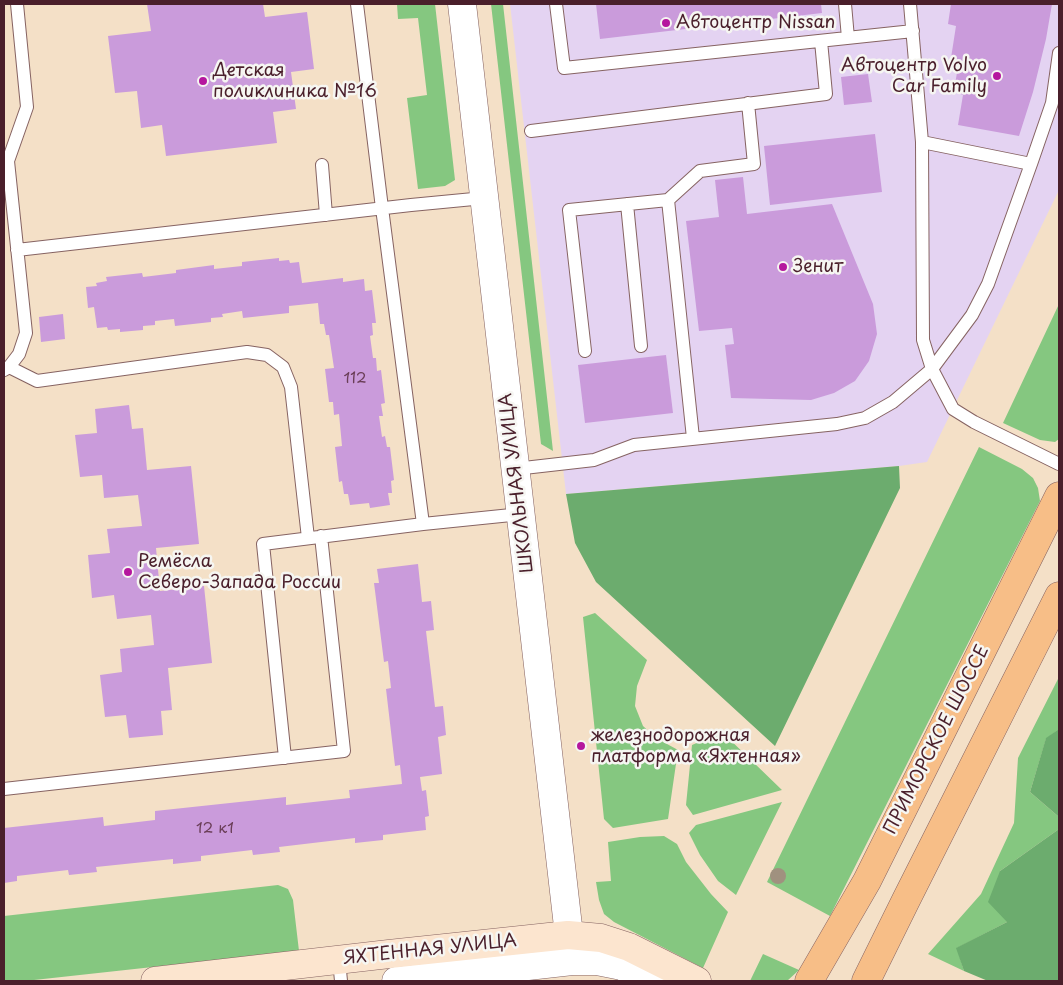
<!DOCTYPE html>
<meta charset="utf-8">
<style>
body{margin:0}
#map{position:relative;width:1063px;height:985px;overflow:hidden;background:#f4e0c7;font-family:"Playpen Sans",sans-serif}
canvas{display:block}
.frame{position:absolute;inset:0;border:5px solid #4a1f2b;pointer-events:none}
</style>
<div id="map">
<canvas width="1063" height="985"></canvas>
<div class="frame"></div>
</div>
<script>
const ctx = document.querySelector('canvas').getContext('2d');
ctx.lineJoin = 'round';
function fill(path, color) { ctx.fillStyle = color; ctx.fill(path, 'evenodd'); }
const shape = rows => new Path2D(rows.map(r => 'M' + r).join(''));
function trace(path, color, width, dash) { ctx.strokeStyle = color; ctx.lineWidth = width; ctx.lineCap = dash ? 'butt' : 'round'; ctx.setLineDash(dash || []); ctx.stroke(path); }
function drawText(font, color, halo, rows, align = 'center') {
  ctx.font = font + ' "Playpen Sans",sans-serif'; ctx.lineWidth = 5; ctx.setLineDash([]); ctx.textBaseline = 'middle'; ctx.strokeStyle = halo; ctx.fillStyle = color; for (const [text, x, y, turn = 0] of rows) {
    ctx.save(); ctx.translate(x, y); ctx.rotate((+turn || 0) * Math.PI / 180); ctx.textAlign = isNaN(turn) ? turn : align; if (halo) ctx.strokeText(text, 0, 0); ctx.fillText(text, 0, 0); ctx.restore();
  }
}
fill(shape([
 [510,4,1059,4,1059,190,927,462,899,466,566,494]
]), '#e4d3f2');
fill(shape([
 [397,4,435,4,455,180,445,186,418,189,407,98,427,95,418,18,398,19],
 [491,4,503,4,553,451,541,444],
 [1059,304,1059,439,1055,442,1040,440,1003,423],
 [979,447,1022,469,1033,478,1038,488,1040,501,830,916,767,882],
 [595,613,647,660,637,686,635,706,643,726,656,738,678,750,668,819,613,828,604,819,583,617],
 [1059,677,1059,729,1046,739,1030,792,1059,817,1059,829,1000,871,1007,922,957,948,964,971,928,954,981,894,1014,823,1018,758],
 [722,732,782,790,693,815,686,805,692,745],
 [782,802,736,895,718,881,700,855,689,833,696,825],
 [664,836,677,844,686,862,711,894,728,912,703,968,614,922,604,914,599,900,596,882,611,881,608,842,640,837],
 [278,885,288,889,293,900,299,951,25,981,4,981,4,916],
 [763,954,799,970,787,981,750,981]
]), '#85c780');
fill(shape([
 [899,466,900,488,775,746,596,582,575,543,566,494],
 [1059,729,1059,817,1030,792,1046,738],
 [1059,829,1059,981,988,981,964,971,956,948,1007,922,988,902,1000,871]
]), '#6cac6e');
fill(shape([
 [147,4,263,4,265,17,307,12,314,69,291,72,296,109,273,112,277,143,166,156,162,125,141,128,137,91,115,93,108,36,151,31],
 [596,4,821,4,822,13,600,39],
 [951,4,1052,4,1046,39,1033,92,1019,136,958,125,963,95,954,91,959,60,951,58,956,26,948,24],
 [868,74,872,102,844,105,841,77],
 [875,134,882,192,770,205,764,146],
 [743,177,747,214,832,204,873,304,877,334,869,361,855,381,834,393,811,400,731,398,725,345,734,344,732,328,699,331,686,221,719,217,715,180],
 [279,258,279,261,289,260,290,263,299,262,302,283,343,278,343,282,364,279,365,291,372,290,376,323,372,323,373,335,370,336,373,358,376,358,377,371,381,370,385,403,381,404,383,416,379,416,382,437,385,436,387,447,390,447,394,480,391,481,392,493,388,493,390,505,370,508,369,503,350,505,348,494,344,494,342,481,339,482,335,447,342,446,339,414,334,415,333,402,329,402,325,369,334,368,329,335,326,335,324,324,320,324,318,303,289,306,289,313,243,318,242,311,222,314,223,317,211,318,211,322,175,326,174,319,155,321,155,325,143,326,143,330,120,332,120,329,108,330,107,327,97,328,94,307,88,308,86,287,97,286,96,283,107,281,106,277,142,273,143,277,176,273,176,270,214,265,214,269,242,266,242,262],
 [63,314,65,339,41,342,39,317],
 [666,355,673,413,585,423,578,365],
 [129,405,132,429,143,428,147,470,191,466,199,544,156,548,160,591,204,586,212,663,168,668,172,710,161,711,163,735,129,738,126,715,105,717,100,675,122,672,120,649,154,645,151,615,117,619,114,595,92,598,88,555,110,553,107,529,142,526,138,495,104,498,102,475,80,477,75,435,97,433,95,409],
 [418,564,422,602,431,601,434,630,426,631,435,707,443,706,446,735,438,737,442,774,420,777,422,791,426,790,429,816,425,817,426,830,383,835,383,840,355,843,355,838,279,847,280,852,253,855,252,850,201,856,201,861,173,864,173,859,96,867,97,872,69,875,68,870,17,876,17,881,4,883,4,828,103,817,104,826,155,820,155,811,286,797,286,805,350,798,349,790,402,784,400,765,395,766,386,689,391,688,388,661,384,662,374,583,379,583,377,569]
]), '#ca9bdb');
const service = shape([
 [556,4,564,68,913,31],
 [845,4,848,38],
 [910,4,922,142,923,340,932,369,953,409,974,422,1059,464],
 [531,131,826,94,821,41],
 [922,142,1031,164,1052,103,1059,53],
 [322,165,326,215],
 [668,200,693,438],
 [627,204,641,346],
 [17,250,411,205,484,198],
 [585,351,569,210,668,200,700,171,754,164,748,103],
 [9,367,37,381,247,352,267,355,283,367,291,387,308,538],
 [4,370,9,367,19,354,26,333,8,161,27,107,17,4],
 [515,469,594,460,634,445,837,424,865,418,893,402,932,369,972,315,988,284,1031,164],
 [423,524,521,514],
 [285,758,263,544,423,524,382,208,357,4],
 [4,789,344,751,321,536],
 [339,960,341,981]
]);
const tertiary = shape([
 [462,4,572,961],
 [396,981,572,961,597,961,622,966,651,981]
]);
const secondary = shape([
 [155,981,389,954,568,935,601,938,629,947,697,981]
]);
const primary = shape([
 [809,981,867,881,1059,496],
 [866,981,906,900,1059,596]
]);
trace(service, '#866362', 14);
trace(tertiary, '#866362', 29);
trace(secondary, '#866362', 29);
trace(primary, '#866362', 29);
trace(service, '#fff', 12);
trace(tertiary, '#fff', 28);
trace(secondary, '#fce5cf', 28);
trace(primary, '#f7be87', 28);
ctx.fillStyle = '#a0917f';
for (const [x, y] of [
 [778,876]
]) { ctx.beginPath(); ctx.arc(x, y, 8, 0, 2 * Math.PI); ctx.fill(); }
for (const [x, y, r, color] of [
 [666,23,5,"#b5179e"],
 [997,76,5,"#b5179e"],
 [203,81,5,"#b5179e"],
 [783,267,5,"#b5179e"],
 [128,572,5,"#b5179e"],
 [581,746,5,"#b5179e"]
]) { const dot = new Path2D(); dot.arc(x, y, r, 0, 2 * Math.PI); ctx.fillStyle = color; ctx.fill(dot); trace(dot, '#f6f6f2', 2); }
drawText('15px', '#6a3e57', null, [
 ["112",355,379],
 ["12 к1",215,829]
]);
drawText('18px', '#4a1f2b', '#f6f6f2', [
 ["Автоцентр Nissan",676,23],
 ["Автоцентр Volvo",987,66,"right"],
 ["Car Family",987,87,"right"],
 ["Детская",213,71],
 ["поликлиника №16",213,92],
 ["Зенит",793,267],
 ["Ремёсла",138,562],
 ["Северо-Запада России",138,583],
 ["железнодорожная",591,736],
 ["платформа «Яхтенная»",591,757]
], 'left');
drawText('18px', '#4a1f2b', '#f6f6f2', [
 ["ШКОЛЬНАЯ УЛИЦА",517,483,-97],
 ["ПРИМОРСКОЕ ШОССЕ",937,740,-63],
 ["ЯХТЕННАЯ УЛИЦА",430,950,-6]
]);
</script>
